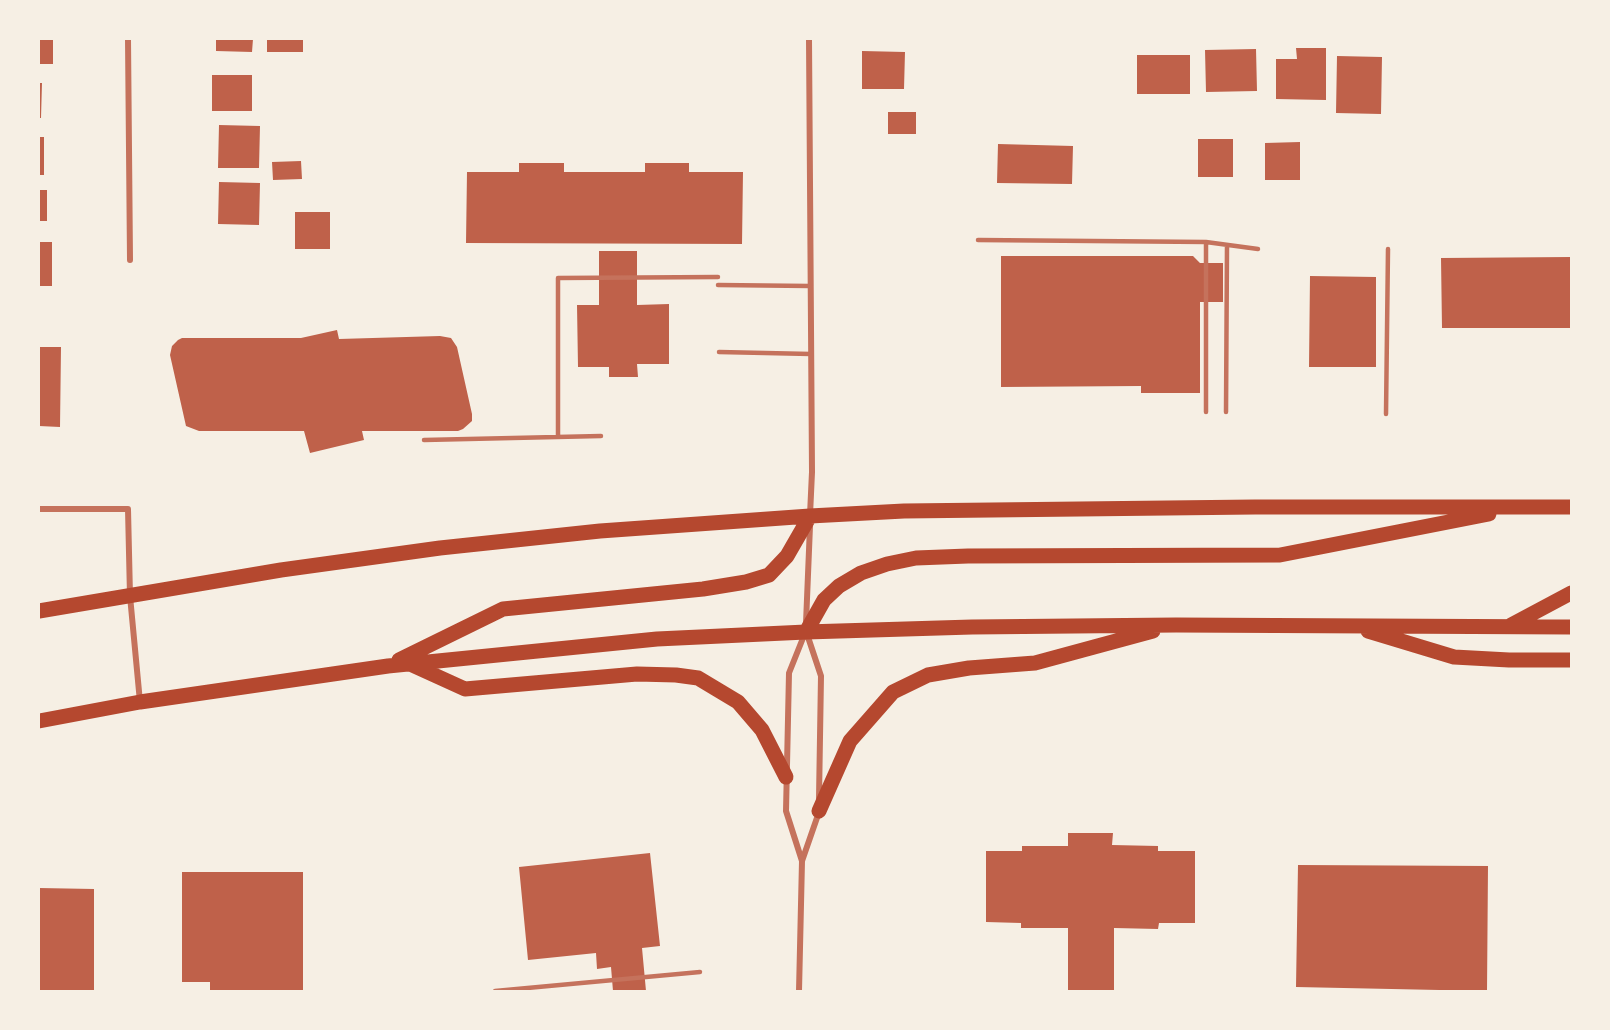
<!DOCTYPE html>
<style>
body{margin:0}
#map{position:relative;width:1610px;height:1030px;overflow:hidden;background:#f6efe4;font-family:Figtree,sans-serif}
canvas{display:block}
.frame{position:absolute;inset:0;border:40px solid #f6efe4;pointer-events:none}
</style>
<div id="map">
<canvas width="1610" height="1030"></canvas>
<div class="frame"></div>
</div>
<script>
const ctx = document.querySelector('canvas').getContext('2d');
ctx.lineJoin = 'round';
function fill(path, color) { ctx.fillStyle = color; ctx.fill(path, 'evenodd'); }
const shape = rows => new Path2D(rows.map(r => 'M' + r).join(''));
function trace(path, color, width, dash) { ctx.strokeStyle = color; ctx.lineWidth = width; ctx.lineCap = dash ? 'butt' : 'round'; ctx.setLineDash(dash || []); ctx.stroke(path); }
fill(shape([
 [39,39,53,39,53,64,39,64],
 [216,39,253,39,252,52,216,51],
 [267,39,303,39,303,52,267,52],
 [1296,48,1326,48,1326,100,1276,99,1276,59,1297,59],
 [1256,49,1257,91,1206,92,1205,50],
 [862,51,905,52,904,89,862,89],
 [1137,55,1190,55,1190,94,1137,94],
 [1337,56,1382,57,1381,114,1336,113],
 [212,75,252,75,252,111,212,111],
 [39,83,42,83,41,118,39,118],
 [888,112,916,112,916,134,888,134],
 [219,125,260,126,259,168,218,168],
 [39,137,44,137,44,175,39,175],
 [1198,139,1233,139,1233,177,1198,177],
 [1300,142,1300,180,1265,180,1265,143],
 [998,144,1073,146,1072,184,997,183],
 [301,161,302,179,273,180,272,162],
 [519,163,564,163,564,172,645,172,645,163,689,163,689,172,743,172,742,244,466,243,467,172,519,172],
 [219,182,260,183,259,225,218,224],
 [39,190,47,190,47,221,39,221],
 [295,212,330,212,330,249,295,249],
 [39,242,52,242,52,286,39,286],
 [599,251,637,251,637,305,669,304,669,364,637,364,638,377,609,377,609,367,578,367,577,305,599,305],
 [1001,256,1193,256,1200,263,1223,263,1223,302,1200,302,1200,393,1141,393,1141,386,1001,387],
 [1571,257,1571,328,1442,328,1441,258],
 [1310,276,1376,277,1376,367,1309,367],
 [337,330,339,339,440,336,451,338,457,347,472,414,472,421,463,429,458,431,362,431,364,440,310,453,304,431,199,431,186,426,170,355,172,346,178,340,182,338,301,338],
 [39,347,61,347,60,427,39,426],
 [1068,833,1113,833,1112,845,1158,846,1158,851,1195,851,1195,923,1159,923,1158,929,1114,928,1114,991,1068,991,1068,928,1021,928,1021,923,986,922,986,851,1022,851,1022,846,1068,846],
 [650,853,660,946,642,948,646,991,613,991,611,967,597,969,596,953,528,960,519,867],
 [1298,865,1488,866,1487,991,1296,987],
 [182,872,303,872,303,991,210,991,210,982,182,982],
 [39,888,94,889,94,991,39,991]
]), '#bf614a');
trace(shape([
 [978,240,1206,242,1258,249],
 [1206,242,1206,412],
 [718,285,810,286],
 [719,352,811,354],
 [1226,412,1227,245],
 [1386,414,1388,249],
 [558,436,558,278,718,277],
 [424,440,601,436],
 [495,991,700,972]
]), '#c5725c', 4.5);
trace(shape([
 [128,39,130,260],
 [809,39,812,472,810,515],
 [39,509,128,509,130,596,140,702],
 [806,623,810,526],
 [807,634,821,676,819,798],
 [802,861,786,811,789,673,805,633],
 [799,991,802,861,819,812]
]), '#c5725c', 6);
trace(shape([
 [39,611,281,570,440,548,600,531,810,516,904,511,1255,507,1571,507],
 [1511,625,1571,593],
 [1368,631,1454,657,1509,660,1571,660],
 [806,632,824,600,839,586,861,573,887,564,916,558,968,556,1280,555,1489,514],
 [399,660,503,609,703,589,746,582,769,575,787,556,810,516],
 [410,664,465,689,637,674,676,675,698,678,738,702,762,730,786,777],
 [39,721,140,702,388,666,657,639,806,632,972,627,1176,625,1571,627],
 [819,811,850,741,893,692,928,675,969,668,1035,663,1153,631]
]), '#b5482f', 15);
</script>
